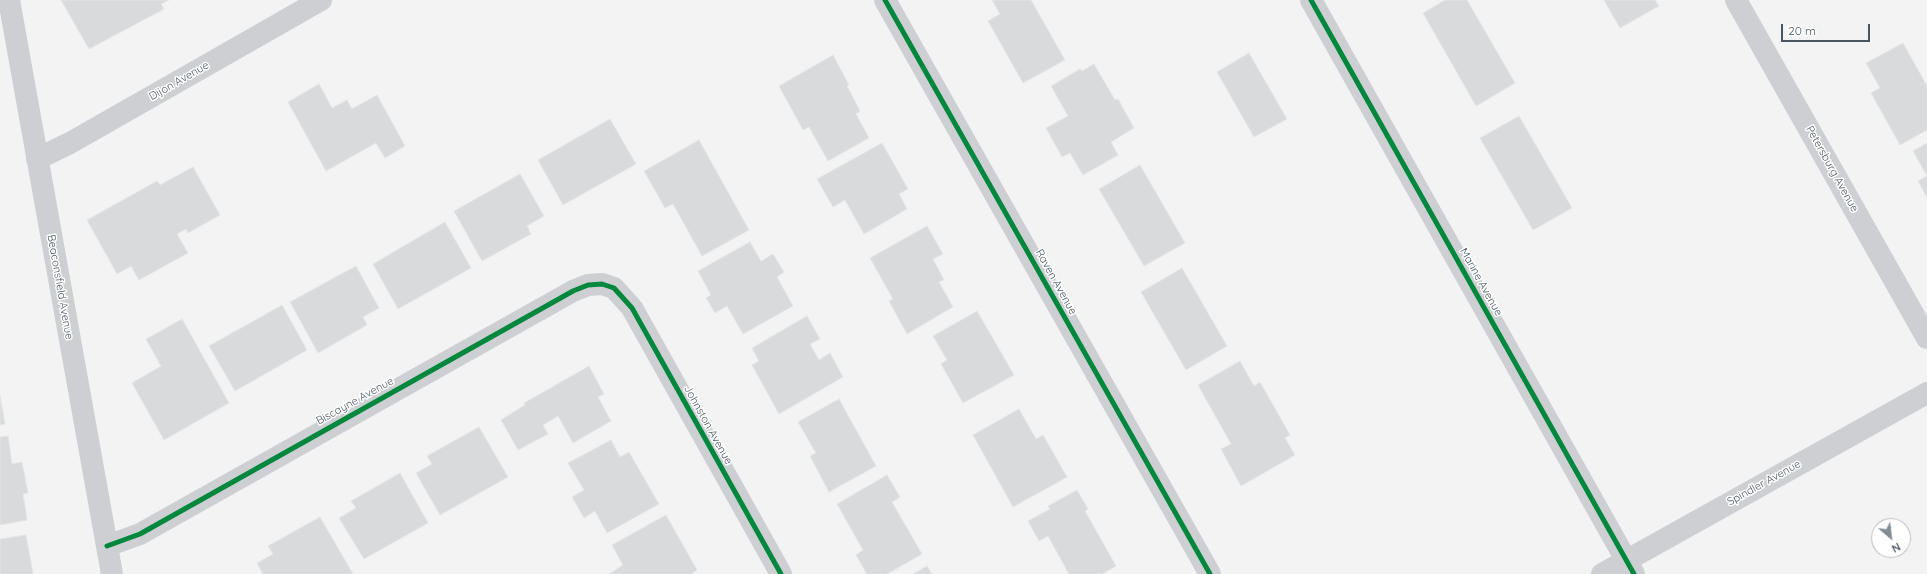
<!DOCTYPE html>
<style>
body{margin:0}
#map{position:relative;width:1927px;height:574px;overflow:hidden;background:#f3f3f3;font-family:Quicksand,sans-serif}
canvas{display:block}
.north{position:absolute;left:1871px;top:518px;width:40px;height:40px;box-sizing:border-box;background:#fff;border:1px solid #b6bbc0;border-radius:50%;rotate:152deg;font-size:11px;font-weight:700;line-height:16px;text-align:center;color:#495661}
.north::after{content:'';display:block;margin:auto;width:14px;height:18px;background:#848d94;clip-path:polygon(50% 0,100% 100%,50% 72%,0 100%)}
.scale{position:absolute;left:1781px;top:24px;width:89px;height:18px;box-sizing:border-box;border:2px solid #495661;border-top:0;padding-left:5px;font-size:12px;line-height:14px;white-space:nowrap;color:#495661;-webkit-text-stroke:3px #fff;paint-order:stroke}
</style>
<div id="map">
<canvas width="1927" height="574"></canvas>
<div class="north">N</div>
<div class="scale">20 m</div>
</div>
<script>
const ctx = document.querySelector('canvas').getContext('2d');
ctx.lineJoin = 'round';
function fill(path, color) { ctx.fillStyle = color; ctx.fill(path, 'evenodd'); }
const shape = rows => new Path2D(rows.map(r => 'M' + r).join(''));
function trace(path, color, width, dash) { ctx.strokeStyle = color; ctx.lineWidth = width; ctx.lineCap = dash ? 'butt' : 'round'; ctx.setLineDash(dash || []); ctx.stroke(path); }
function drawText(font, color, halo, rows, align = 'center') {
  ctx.font = font + ' Quicksand,sans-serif'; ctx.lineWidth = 3; ctx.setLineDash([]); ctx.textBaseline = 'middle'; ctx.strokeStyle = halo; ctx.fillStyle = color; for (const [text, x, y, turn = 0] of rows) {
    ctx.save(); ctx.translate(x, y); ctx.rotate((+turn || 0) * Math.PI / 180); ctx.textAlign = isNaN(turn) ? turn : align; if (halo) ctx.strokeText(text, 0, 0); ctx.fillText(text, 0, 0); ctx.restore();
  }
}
const building = shape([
 [61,0,169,0,161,4,164,9,89,49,61,0],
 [992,0,1031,0,1065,60,1023,83,988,21,1000,14,992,0],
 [1445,0,1467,0,1515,83,1476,106,1423,13,1445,0],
 [1604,0,1655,0,1659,6,1620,28,1604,0],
 [1903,43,1927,86,1927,130,1900,145,1871,93,1880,88,1866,63,1903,43],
 [1249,53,1287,119,1254,137,1217,72,1249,53],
 [833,55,849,85,847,86,860,111,856,114,869,138,828,161,809,127,803,130,779,86,833,55],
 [1094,64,1115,100,1118,99,1134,128,1111,142,1118,155,1083,175,1070,153,1062,157,1046,128,1068,116,1051,86,1080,69,1082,71,1094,64],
 [319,84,332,108,347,100,352,109,377,95,405,146,385,158,376,143,326,171,288,102,319,84],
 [1519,116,1572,208,1533,230,1480,138,1519,116],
 [610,119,636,164,563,205,538,160,610,119],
 [699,140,749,230,702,256,673,204,665,208,644,171,699,140],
 [882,143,908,189,899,194,907,209,864,234,845,200,833,207,817,179,882,143],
 [1927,143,1927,198,1918,181,1927,176,1913,151,1927,143],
 [1140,165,1185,243,1144,266,1099,189,1140,165],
 [193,167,220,215,188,233,186,229,177,234,188,253,139,280,131,266,117,274,87,220,157,181,160,185,193,167],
 [520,174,544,216,527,226,531,234,482,261,454,211,520,174],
 [445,222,471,268,398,309,373,264,445,222],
 [927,226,943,254,933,259,944,280,939,282,953,307,907,334,889,301,893,299,870,258,927,226],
 [750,242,761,261,773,254,784,272,777,277,793,306,743,334,727,306,715,313,706,298,711,295,698,271,750,242],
 [356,266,379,308,363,317,367,325,318,353,290,302,356,266],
 [1182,268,1227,346,1186,370,1141,292,1182,268],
 [282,305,307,350,235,391,209,346,282,305],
 [977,311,1014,375,963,403,941,364,947,360,933,336,977,311],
 [807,316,820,339,810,344,819,360,830,353,843,377,779,414,752,365,759,361,752,348,807,316],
 [182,319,229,403,164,440,132,383,161,366,146,339,182,319],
 [1240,361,1254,386,1260,382,1290,435,1285,438,1295,455,1241,486,1221,449,1231,444,1198,385,1240,361],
 [589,366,604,394,598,397,611,421,573,443,558,416,543,425,548,434,518,450,501,420,525,405,524,403,589,366],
 [0,396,5,424,0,425,0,396],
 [839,399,876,466,829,492,810,456,816,453,798,422,839,399],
 [1019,409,1036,439,1043,435,1067,477,1013,507,973,435,1019,409],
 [479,427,508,477,440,515,416,473,432,464,427,456,479,427],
 [8,436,12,464,22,462,28,493,23,494,27,520,0,525,0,437,8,436],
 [611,440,620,457,629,452,659,504,607,533,595,511,584,518,572,497,584,490,568,463,611,440],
 [400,473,428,523,364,559,339,518,356,508,351,501,400,473],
 [887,475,900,497,892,502,922,554,887,574,867,574,856,555,863,550,837,504,887,475],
 [1077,490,1088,509,1085,511,1116,566,1102,574,1069,574,1048,536,1039,541,1028,521,1050,509,1048,506,1077,490],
 [666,515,697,570,691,574,609,574,623,565,612,545,666,515],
 [320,517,353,574,263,574,257,563,273,554,268,546,320,517],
 [26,535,33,574,0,574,0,539,26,535],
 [927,566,932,574,913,574,927,566]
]);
fill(building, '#d9dadb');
trace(building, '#e4e5e6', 1);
trace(shape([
 [9,0,112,574],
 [885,0,1210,574],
 [1311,0,1634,574],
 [1736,0,1927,338],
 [37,159,70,143,321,0],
 [107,546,140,534,573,291,588,285,602,284,614,288,632,308,781,574],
 [1602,574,1927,393]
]), '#cdcfd2', 22);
trace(shape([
 [885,0,1210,574],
 [1311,0,1634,574],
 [107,546,140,534,573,291,588,285,602,284,614,288,632,308,781,574]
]), '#00873e', 5);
drawText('11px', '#495661', '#fff', [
 ["Dijon Avenue",179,81,-30],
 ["Petersburg Avenue",1832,169,61],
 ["Raven Avenue",1056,282,61],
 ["Marine Avenue",1481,282,61],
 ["Beaconsfield Avenue",60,287,80],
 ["Biscayne Avenue",355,401,-29],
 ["Johnston Avenue",708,425,61],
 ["Spindler Avenue",1764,483,-29]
]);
</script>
